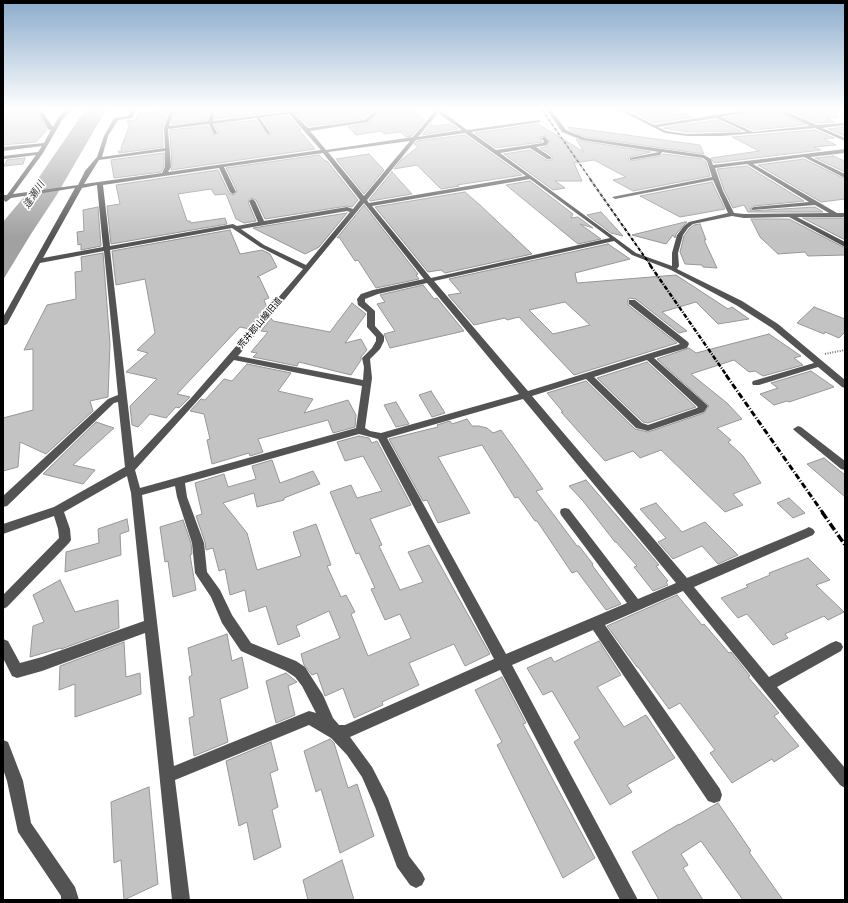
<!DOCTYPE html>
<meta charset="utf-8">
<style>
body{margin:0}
#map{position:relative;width:848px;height:903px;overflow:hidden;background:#fff;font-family:Montserrat,sans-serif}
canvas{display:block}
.frame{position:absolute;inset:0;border:4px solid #000;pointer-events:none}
</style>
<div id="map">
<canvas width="848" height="903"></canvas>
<div class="frame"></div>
</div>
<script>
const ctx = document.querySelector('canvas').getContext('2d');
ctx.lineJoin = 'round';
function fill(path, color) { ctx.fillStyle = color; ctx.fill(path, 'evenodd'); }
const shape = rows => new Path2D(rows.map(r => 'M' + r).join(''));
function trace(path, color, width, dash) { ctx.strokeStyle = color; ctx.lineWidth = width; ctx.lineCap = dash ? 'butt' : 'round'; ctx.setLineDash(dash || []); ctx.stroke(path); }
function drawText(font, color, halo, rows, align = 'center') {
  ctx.font = font + ' Montserrat,"Noto Sans JP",sans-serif'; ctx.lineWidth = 3.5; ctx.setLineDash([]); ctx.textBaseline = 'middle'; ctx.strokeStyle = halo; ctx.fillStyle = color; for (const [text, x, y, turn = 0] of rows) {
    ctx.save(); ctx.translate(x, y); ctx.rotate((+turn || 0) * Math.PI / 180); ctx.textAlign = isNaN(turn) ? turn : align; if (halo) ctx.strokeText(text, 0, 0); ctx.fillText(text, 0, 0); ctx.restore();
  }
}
fill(shape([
 [85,110,106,110,56,196,31,234,3,280,3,222,33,186]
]), '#a1a1a1');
const building = shape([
 [3,110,36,110,47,130,36,142,3,145,3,110],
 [180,110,209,110,207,120,171,124,175,111,180,110],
 [216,110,285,110,285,111,215,119,216,110],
 [315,110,374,110,364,119,309,126,297,115,315,110],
 [382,110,412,110,425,120,412,136,406,137,401,132,384,134,381,131,356,135,348,127,369,123,382,110],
 [629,110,676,110,693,117,654,123,629,110],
 [759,110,776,110,805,125,753,130,726,118,759,110],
 [787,110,837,110,838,117,827,119,835,122,817,123,787,110],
 [168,111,162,128,163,147,119,153,118,151,122,151,121,148,129,127,127,121,136,120,139,113,168,111],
 [288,116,301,130,299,130,315,149,171,170,172,167,170,130,208,126,212,134,216,135,218,132,215,125,255,120,269,135,271,132,263,119,288,116],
 [716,120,741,131,687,132,663,128,716,120],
 [431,124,434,126,450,124,458,129,422,135,431,124],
 [538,124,584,152,576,139,582,141,651,152,630,157,628,160,630,161,660,156,663,154,702,159,706,162,710,176,633,191,613,180,626,177,594,160,574,163,582,181,555,181,565,188,553,190,504,154,530,150,546,160,552,160,552,156,540,148,548,146,550,141,546,136,540,137,542,142,496,148,475,133,538,124],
 [568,127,700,145,704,154,585,137,570,130,568,127],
 [844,127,845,136,828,129,844,127],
 [815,130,834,138,824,139,836,145,814,147,821,150,714,163,711,158,759,151,732,137,815,130],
 [465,135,522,175,457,185,459,186,441,189,417,165,394,169,401,160,418,147,414,144,417,141,465,135],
 [164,153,164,167,161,172,114,178,111,160,164,153],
 [369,154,384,170,364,194,336,159,369,154],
 [319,155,325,161,327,161,358,200,352,207,347,206,265,219,256,200,251,198,248,202,256,221,244,223,236,219,226,194,215,195,211,189,178,194,187,221,190,221,191,223,225,218,227,224,111,244,107,206,120,204,116,185,218,170,229,193,234,195,237,191,226,168,319,155],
 [833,156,845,161,845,172,815,158,833,156],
 [25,158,23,164,4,166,7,160,25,158],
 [804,159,845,179,845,199,821,202,758,165,804,159],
 [747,166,804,201,754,206,750,209,751,211,815,207,823,212,748,212,744,205,733,208,724,190,717,169,747,166],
 [392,172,412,194,370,201,369,200,392,172],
 [530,181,573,214,571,218,578,217,593,228,580,224,601,239,578,244,506,185,530,181],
 [712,182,725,209,680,217,640,196,712,182],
 [465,192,480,205,532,254,445,273,441,270,428,272,375,207,465,192],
 [364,205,418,274,416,275,419,279,376,288,358,260,355,261,339,237,337,238,364,205],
 [98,207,101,246,81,250,81,244,78,245,77,232,84,231,83,210,98,207],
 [601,212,623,236,611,233,587,215,601,212],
 [347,213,319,247,305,254,253,228,347,213],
 [803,218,843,218,845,219,845,240,803,218],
 [751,219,789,219,845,248,845,255,808,256,805,252,778,254,760,237,751,219],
 [685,222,687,222,676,234,675,238,673,235,666,244,632,235,685,222],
 [700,224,706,240,704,240,717,268,703,267,702,265,685,264,680,252,684,236,689,229,694,225,700,224],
 [230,230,240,254,262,250,270,254,277,267,257,277,259,277,269,298,264,300,267,308,249,329,240,327,177,394,190,397,179,408,176,407,166,418,150,414,138,427,132,425,130,406,157,379,126,372,148,353,137,350,155,333,145,279,116,285,112,251,230,230],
 [608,244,630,259,575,273,577,283,676,275,728,309,732,307,749,319,718,324,696,302,662,312,687,331,679,333,636,299,629,298,628,300,628,305,677,343,574,375,519,317,507,320,505,318,474,325,448,295,461,293,449,279,608,244],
 [565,302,590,325,553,334,529,310,565,302],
 [103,253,110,344,108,397,90,401,93,411,46,454,20,442,18,467,3,471,3,418,33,410,33,349,24,350,47,305,76,299,75,272,82,271,81,257,103,253],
 [423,285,434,299,437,298,464,331,390,348,384,334,395,331,377,304,385,302,380,295,423,285],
 [352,303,366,314,345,343,361,339,367,350,361,357,361,360,351,375,299,362,297,366,253,357,257,353,251,352,268,332,261,331,271,318,273,321,330,332,352,303],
 [814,307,845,319,845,332,839,338,825,332,824,334,797,323,814,307],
 [769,334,801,356,794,358,803,365,763,376,755,371,749,372,734,360,691,374,727,403,742,419,717,428,731,440,728,442,743,456,761,483,733,494,743,505,725,512,661,450,640,458,633,451,605,461,561,412,563,412,547,393,586,381,635,429,648,432,704,413,709,406,657,359,689,348,696,353,769,334],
 [647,362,696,407,648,423,643,422,597,378,647,362],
 [247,364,291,373,278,391,313,399,304,413,348,400,356,415,355,427,333,433,328,420,258,439,263,452,250,456,249,453,212,464,207,440,210,439,204,414,190,411,201,399,205,400,224,379,232,381,247,364],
 [811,371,834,387,789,402,787,401,774,405,760,394,778,388,771,383,811,371],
 [431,391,445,413,432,417,419,395,431,391],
 [396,402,409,424,396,427,384,405,396,402],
 [467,419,472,426,479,426,487,428,493,433,501,430,543,489,536,491,577,546,579,546,593,564,592,565,621,604,606,610,577,571,572,573,537,521,535,521,518,497,515,498,482,445,438,457,470,513,438,523,427,500,423,501,389,439,438,427,437,425,450,421,452,424,467,419],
 [96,422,114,428,73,465,95,470,83,484,43,474,96,422],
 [359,436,369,438,372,443,377,441,411,505,370,519,382,545,379,546,400,590,423,582,408,552,429,545,490,654,465,666,454,644,409,663,419,685,382,702,383,705,354,718,343,688,325,696,317,673,312,675,304,665,301,654,340,638,329,611,296,626,300,636,278,645,266,606,249,612,245,590,230,595,225,569,219,571,213,548,206,550,205,542,196,516,202,514,195,483,224,474,228,487,256,479,252,466,272,460,280,483,313,471,320,484,284,498,284,500,257,507,254,493,223,503,247,533,257,570,301,556,293,532,316,524,331,565,327,566,341,597,346,595,355,612,351,614,368,656,411,638,400,614,385,620,371,589,375,588,359,553,356,554,330,492,351,485,357,498,382,491,363,456,345,461,337,442,359,436],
 [824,458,845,475,845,497,807,464,824,458],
 [586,480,659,565,656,566,668,581,666,582,668,585,653,591,634,567,637,566,616,542,615,542,583,501,569,486,586,480],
 [789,498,805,513,793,518,777,503,789,498],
 [656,503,682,532,705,522,738,555,718,564,702,546,673,559,658,542,666,538,640,509,656,503],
 [127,519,129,531,120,534,121,555,65,572,66,552,99,543,98,529,127,519],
 [183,520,191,543,192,554,190,555,196,590,173,597,168,561,165,562,160,527,183,520],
 [808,558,830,580,816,585,844,612,828,620,824,616,785,634,788,638,773,645,747,614,738,618,721,598,748,587,746,585,770,575,769,573,808,558],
 [60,580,75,612,118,600,119,628,61,649,61,648,30,657,33,626,44,622,33,595,60,580],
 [677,595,702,625,704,624,729,653,731,652,750,676,748,677,779,713,774,716,799,746,774,762,772,759,732,783,710,753,715,750,680,703,669,709,638,667,637,667,607,626,677,595],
 [227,634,232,661,242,657,248,688,220,699,228,742,194,756,189,718,194,716,189,677,192,675,188,648,227,634],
 [599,641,621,675,597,687,624,727,646,715,675,758,627,785,632,792,610,805,574,742,580,738,552,691,543,695,527,668,551,657,554,662,599,641],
 [124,642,126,677,140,673,141,694,75,717,75,684,59,690,60,666,124,642],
 [286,673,297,682,288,686,295,715,276,723,266,681,286,673],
 [502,677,526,723,523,724,595,858,563,878,497,745,502,742,475,690,502,677],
 [330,739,334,743,348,788,357,784,374,836,340,853,321,789,316,792,304,751,330,739],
 [271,742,278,770,270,773,278,807,272,810,281,847,254,860,247,822,239,826,226,761,271,742],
 [149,787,158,884,124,900,121,860,114,863,111,802,149,787],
 [718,803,751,851,749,852,783,900,743,900,701,841,681,854,688,865,683,868,703,900,659,900,632,852,679,824,679,825,718,803],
 [342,860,354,900,308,900,303,880,342,860]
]);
fill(building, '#c3c3c3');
trace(building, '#979797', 1);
trace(shape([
 [825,354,845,350]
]), '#757575', 2, [1, 1.5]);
fill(shape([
 [37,110,41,110,53,127,58,118,66,110,71,110,62,120,43,153,13,194,78,185,85,171,97,157,104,136,114,118,128,116,132,110,136,110,132,118,118,120,108,136,102,157,165,148,164,128,170,110,174,110,169,126,208,121,211,110,215,110,213,121,287,112,286,110,314,110,294,114,308,128,365,120,376,110,381,110,368,122,310,131,326,150,413,137,435,111,434,110,440,110,467,130,539,120,541,122,471,132,496,150,543,143,544,141,541,138,545,137,549,141,547,145,536,147,551,157,551,159,547,159,530,148,500,153,636,253,672,266,672,253,677,235,684,226,689,222,728,213,713,180,615,199,612,197,712,177,707,161,703,158,662,152,660,155,630,160,630,158,659,152,582,140,562,132,547,110,551,110,566,130,585,138,704,155,711,159,713,165,845,149,845,153,810,157,845,174,845,178,804,157,753,164,837,213,845,213,845,217,797,217,845,242,845,247,789,217,744,218,732,216,693,224,688,228,683,235,678,253,679,266,677,269,742,301,778,324,845,380,845,388,842,387,818,367,759,385,753,385,752,383,753,381,814,363,772,328,736,305,671,270,632,255,614,241,434,281,528,391,680,344,629,304,629,300,635,300,688,342,689,344,687,348,654,358,706,404,708,406,704,412,648,431,636,428,586,379,532,396,687,578,805,529,809,527,813,529,815,532,813,535,694,587,769,677,831,643,836,641,841,643,843,647,841,651,777,687,845,768,845,788,840,785,683,591,605,625,720,789,722,795,720,801,714,803,708,801,593,630,512,665,638,900,620,900,500,670,350,737,372,767,388,798,409,856,422,873,425,879,422,885,416,888,410,885,397,867,375,807,362,777,347,755,331,738,309,725,175,780,190,900,172,900,145,633,42,671,17,678,12,676,3,658,3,639,8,641,20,663,42,657,144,621,131,493,127,476,64,512,70,529,71,540,69,543,7,607,3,609,3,595,59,538,58,529,54,516,3,534,3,524,54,507,125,467,118,402,114,403,7,506,3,507,3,496,108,399,118,395,104,251,40,263,7,324,3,326,3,317,75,188,11,198,6,202,3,200,3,195,7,195,36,155,5,159,3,158,3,156,38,152,42,146,3,151,3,147,44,143,51,130,48,129,37,110],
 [438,113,462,130,418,137,438,113],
 [289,114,321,150,168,172,171,167,168,129,209,124,213,133,215,134,217,133,213,124,256,118,268,134,270,133,260,118,289,114],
 [465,133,526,176,369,203,367,200,416,140,465,133],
 [410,141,364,196,328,152,410,141],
 [165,151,165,167,162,173,84,184,99,160,165,151],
 [323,153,360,200,353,209,347,207,264,221,255,201,252,199,249,201,258,222,237,226,233,224,110,246,103,185,219,168,230,192,233,194,236,192,224,167,323,153],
 [747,164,809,202,754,207,751,209,752,210,815,205,829,213,744,214,734,213,723,191,715,168,747,164],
 [530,179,610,238,431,278,372,206,530,179],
 [97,185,103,247,43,258,82,188,97,185],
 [364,203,424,279,373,290,361,294,357,299,358,305,367,312,367,327,376,337,376,341,372,348,362,358,364,367,363,380,238,356,364,203],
 [347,211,350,212,306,265,264,245,241,229,347,211],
 [232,228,260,247,303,269,192,397,134,458,110,250,232,228],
 [427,283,519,394,381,433,370,431,365,428,372,378,370,359,380,349,384,341,384,336,375,326,375,311,365,302,365,299,378,294,427,283],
 [234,360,362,386,356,428,140,488,135,470,234,360],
 [647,360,698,407,697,408,648,425,642,423,594,377,647,360],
 [523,399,676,583,638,599,569,509,565,508,561,509,560,512,561,515,627,603,506,654,387,438,523,399],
 [359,434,378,439,494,659,345,725,339,725,333,718,323,695,305,667,296,661,251,643,232,615,220,590,207,572,204,543,187,497,185,483,359,434],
 [175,486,177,497,192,543,195,573,211,597,222,623,241,651,286,671,295,677,302,686,316,713,309,711,174,766,142,495,175,486],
 [619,110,625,110,654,125,747,110,758,110,721,117,753,132,810,126,777,110,783,110,817,125,845,123,845,125,822,128,845,138,845,141,815,128,722,136,687,136,665,133,619,110],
 [716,118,747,132,687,134,666,131,658,127,716,118],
 [841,110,845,110,845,112,841,111,841,110],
 [798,426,801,427,845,461,845,470,841,469,795,431,793,429,798,426],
 [3,740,8,742,23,781,31,823,75,887,79,900,61,900,61,896,18,832,7,781,3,769,3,740]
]), '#535353');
trace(shape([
 [542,110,591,180]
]), '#000', 1.5, [3, 1, 0.5, 1]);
trace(shape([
 [590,179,651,266]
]), '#000', 2, [3.5, 1, 0.5, 1]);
trace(shape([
 [650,265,727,376]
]), '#000', 2.5, [4.5, 1.5, 1, 1.5]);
trace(shape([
 [726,375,823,513]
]), '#000', 3, [6, 2, 1, 2]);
trace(shape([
 [822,512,845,545]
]), '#000', 3.5, [8, 2.5, 1, 2.5]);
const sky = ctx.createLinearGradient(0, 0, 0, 237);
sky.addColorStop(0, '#8baccc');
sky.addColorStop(0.46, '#fff');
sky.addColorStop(1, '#ffffff00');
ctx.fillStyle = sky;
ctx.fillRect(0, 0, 848, 237);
drawText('9px', '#000', '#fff', [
 ["荒井郡山線旧道",260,323,-50]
]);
drawText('italic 10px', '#424242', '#fff', [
 ["逢瀬川",34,195,-57]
]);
</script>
